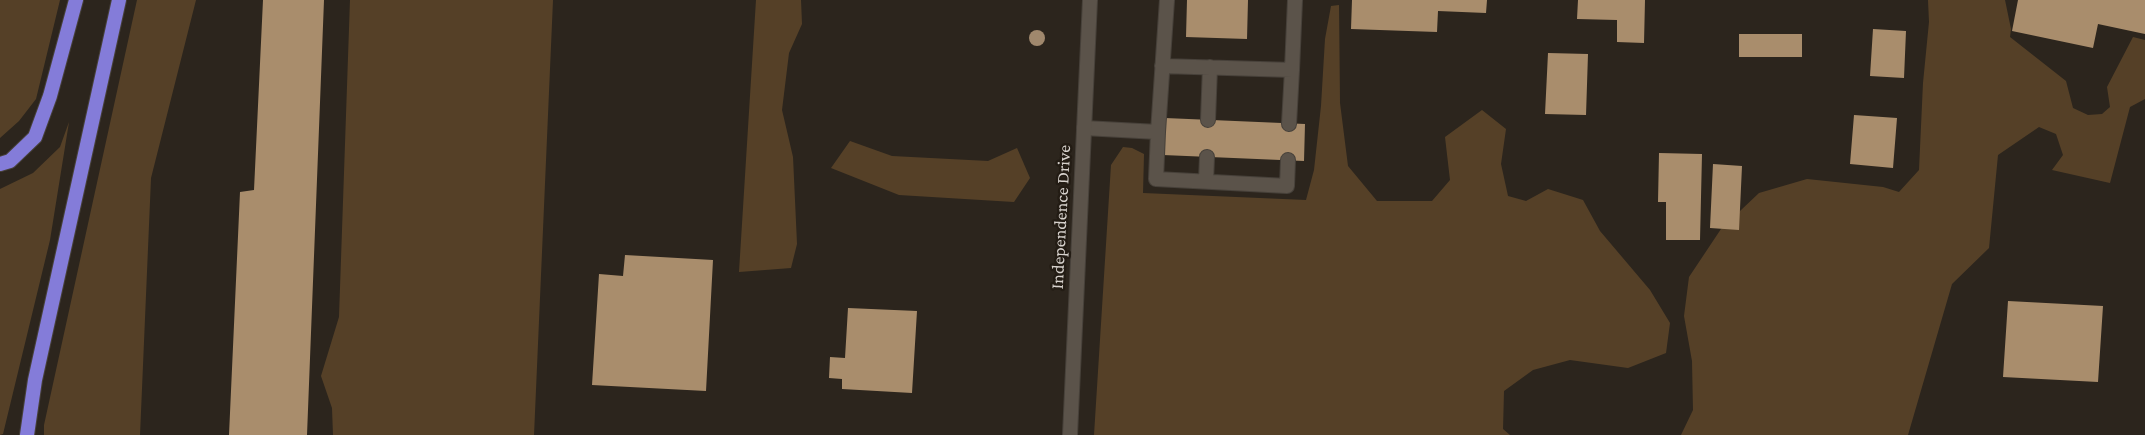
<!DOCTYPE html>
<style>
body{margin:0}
canvas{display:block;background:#2c251d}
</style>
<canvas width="2145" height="435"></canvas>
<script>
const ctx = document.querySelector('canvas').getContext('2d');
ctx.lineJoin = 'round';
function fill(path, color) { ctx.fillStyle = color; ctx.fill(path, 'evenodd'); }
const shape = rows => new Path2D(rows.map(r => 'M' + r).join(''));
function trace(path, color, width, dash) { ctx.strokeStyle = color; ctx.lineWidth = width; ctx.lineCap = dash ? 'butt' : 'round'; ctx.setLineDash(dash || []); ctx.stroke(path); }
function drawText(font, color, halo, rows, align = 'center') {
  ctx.font = font + ' "Crimson Pro",serif'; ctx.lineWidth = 5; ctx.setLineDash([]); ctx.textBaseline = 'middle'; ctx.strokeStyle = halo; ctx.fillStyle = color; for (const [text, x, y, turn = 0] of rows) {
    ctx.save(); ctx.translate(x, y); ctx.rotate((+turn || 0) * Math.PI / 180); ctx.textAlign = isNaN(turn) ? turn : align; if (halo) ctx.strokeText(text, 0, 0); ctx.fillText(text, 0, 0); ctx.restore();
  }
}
fill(shape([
 [0,0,60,0,36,99,19,121,0,138],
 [137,0,196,0,151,178,140,435,44,435,44,425],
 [350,0,553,0,534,435,333,435,332,408,321,376,339,317],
 [756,0,801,0,802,24,789,53,782,110,793,157,797,244,791,268,739,272],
 [1928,0,2005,0,2011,29,2010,37,2066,81,2073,108,2088,115,2102,114,2110,107,2107,87,2133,37,2145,40,2145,99,2130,107,2110,183,2052,170,2063,155,2056,134,2039,127,1998,155,1989,248,1952,284,1908,435,1681,435,1693,410,1692,361,1684,316,1689,277,1721,229,1759,193,1807,179,1883,187,1899,192,1919,170,1923,83,1929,22],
 [1339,5,1340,103,1348,166,1377,201,1432,201,1450,180,1445,137,1482,110,1506,129,1501,164,1508,196,1526,201,1548,189,1583,200,1600,231,1650,290,1670,323,1666,353,1628,368,1570,360,1533,370,1504,391,1503,429,1510,435,1094,435,1111,165,1123,147,1132,148,1144,154,1143,193,1306,200,1314,170,1321,106,1325,39,1331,6],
 [69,122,50,240,3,434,0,435,0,189,33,173,60,147],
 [850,141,892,156,988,161,1017,148,1030,178,1014,202,899,195,831,168]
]), '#554027');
fill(shape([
 [263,0,324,0,307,435,229,435,240,192,254,190],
 [1187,0,1248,0,1247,39,1186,37],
 [1352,0,1487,0,1486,13,1438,11,1437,32,1351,29],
 [1578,0,1645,0,1644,43,1617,42,1617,20,1577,19],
 [2018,0,2145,0,2145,34,2098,24,2093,48,2012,31],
 [1873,29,1906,31,1904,78,1870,76],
 [1739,34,1802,34,1802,57,1739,57],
 [1548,53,1588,54,1586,115,1545,114],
 [1854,115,1897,118,1893,168,1850,164],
 [1165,118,1305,124,1304,161,1163,155],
 [1659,153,1702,154,1700,240,1666,240,1666,202,1658,202],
 [1713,164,1742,166,1739,230,1710,228],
 [625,255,713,260,706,391,592,385,599,274,623,276],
 [2008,301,2103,306,2098,382,2003,377],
 [848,308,917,311,912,393,842,389,842,379,829,378,830,357,845,358]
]), '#a98d6c');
const service = shape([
 [1162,66,1292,70,1295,0],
 [1208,120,1210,67],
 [1289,124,1292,70],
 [1084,128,1158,132,1167,0],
 [1158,132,1156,179,1287,186,1288,160],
 [1206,181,1207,157]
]);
const tertiary = shape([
 [1070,435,1090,0]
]);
const trunk = shape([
 [0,164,10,161,35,137,50,96,76,0],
 [27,435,35,380,119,0]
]);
trace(service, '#47413a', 16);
trace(tertiary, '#47413a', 16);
trace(trunk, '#47413a', 16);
trace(service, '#5b534a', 14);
trace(tertiary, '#5b534a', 14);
trace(trunk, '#847cd9', 14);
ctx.fillStyle = '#a0886d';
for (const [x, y] of [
 [1037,38]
]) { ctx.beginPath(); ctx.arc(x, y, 8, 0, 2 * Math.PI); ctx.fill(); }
drawText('18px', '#d6d1cc', '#231c14', [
 ["Independence Drive",1061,217,-87]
]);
</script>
